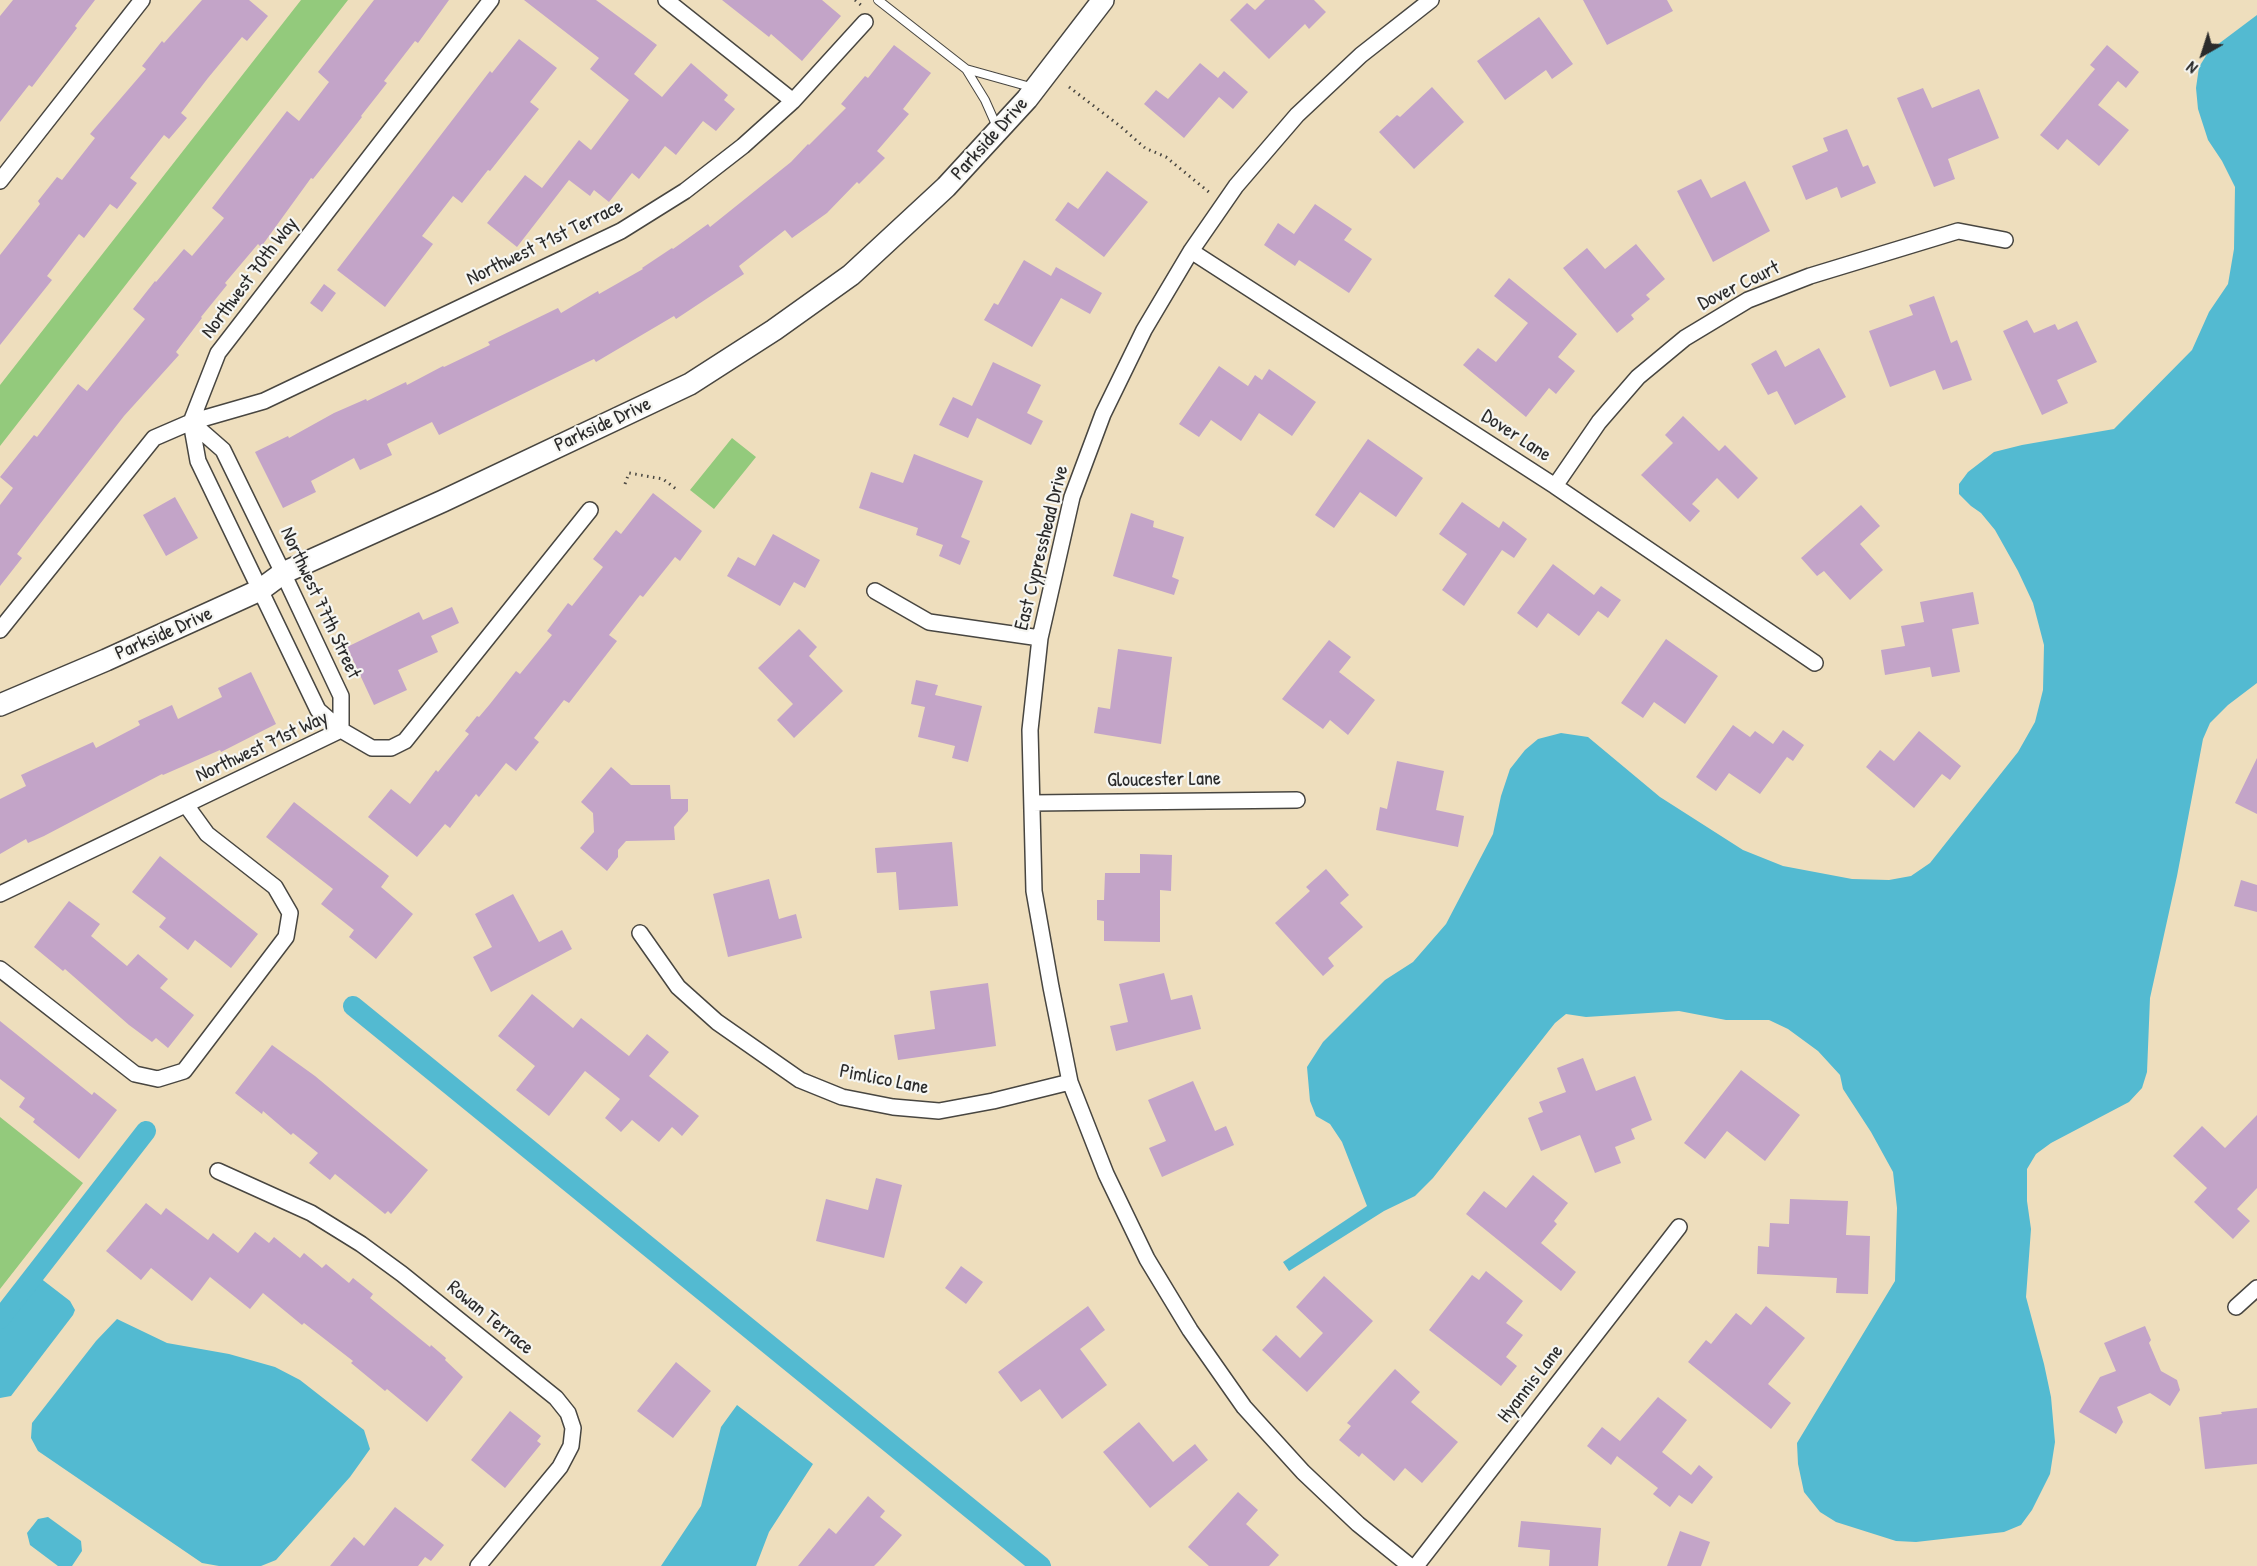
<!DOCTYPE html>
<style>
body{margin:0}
#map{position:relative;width:2257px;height:1566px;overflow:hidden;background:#eedebd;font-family:"Patrick Hand",sans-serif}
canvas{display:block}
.north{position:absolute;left:2173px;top:24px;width:60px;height:60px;-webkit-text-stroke:4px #f6f6f2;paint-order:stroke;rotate:219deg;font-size:16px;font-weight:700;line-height:24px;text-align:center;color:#2b2b2b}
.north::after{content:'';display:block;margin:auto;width:21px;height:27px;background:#2b2b2b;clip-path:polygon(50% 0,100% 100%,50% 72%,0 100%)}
</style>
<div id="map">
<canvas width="2257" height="1566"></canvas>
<div class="north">N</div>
</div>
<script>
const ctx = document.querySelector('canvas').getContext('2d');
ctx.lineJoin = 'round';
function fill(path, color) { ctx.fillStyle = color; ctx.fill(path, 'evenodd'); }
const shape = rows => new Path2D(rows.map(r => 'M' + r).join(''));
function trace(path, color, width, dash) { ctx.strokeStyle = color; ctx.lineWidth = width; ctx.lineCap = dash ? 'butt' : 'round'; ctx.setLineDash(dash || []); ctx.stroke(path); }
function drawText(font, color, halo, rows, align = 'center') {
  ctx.font = font + ' "Patrick Hand",sans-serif'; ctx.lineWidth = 4.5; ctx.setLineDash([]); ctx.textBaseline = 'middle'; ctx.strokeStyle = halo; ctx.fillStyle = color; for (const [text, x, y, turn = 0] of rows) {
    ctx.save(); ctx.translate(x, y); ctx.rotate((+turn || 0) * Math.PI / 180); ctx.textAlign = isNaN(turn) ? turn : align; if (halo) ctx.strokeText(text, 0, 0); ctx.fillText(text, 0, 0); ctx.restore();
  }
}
fill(shape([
 [301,0,348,0,0,446,0,385],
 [732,438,756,457,714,509,690,490],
 [0,1117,83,1183,0,1289]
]), '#93ca7c');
fill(shape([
 [2257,15,2257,683,2228,705,2210,723,2203,739,2177,876,2150,998,2147,1072,2142,1088,2129,1102,2051,1143,2036,1154,2027,1169,2027,1201,2031,1229,2026,1297,2044,1364,2051,1397,2055,1442,2050,1474,2032,1510,2021,1525,2004,1532,1916,1542,1896,1541,1836,1522,1820,1512,1804,1492,1798,1464,1797,1443,1895,1281,1897,1208,1893,1172,1871,1132,1843,1089,1840,1075,1818,1051,1788,1029,1769,1020,1726,1020,1679,1011,1586,1017,1566,1014,1555,1023,1433,1178,1415,1196,1384,1211,1289,1271,1283,1262,1367,1206,1342,1142,1330,1124,1316,1116,1310,1101,1307,1067,1323,1042,1385,980,1413,962,1446,924,1493,834,1501,796,1510,769,1525,750,1538,739,1561,733,1588,737,1660,797,1743,850,1783,866,1852,879,1889,880,1911,876,1930,863,2018,752,2035,722,2043,690,2044,645,2033,603,2018,571,1995,530,1981,513,1971,506,1959,494,1959,484,1968,472,1994,452,2022,445,2114,429,2192,350,2209,312,2228,284,2234,249,2235,187,2222,161,2208,140,2198,109,2196,88,2199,67,2209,51],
 [35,1274,70,1301,75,1310,73,1315,11,1396,0,1398,0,1319],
 [117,1319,167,1343,229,1354,275,1367,300,1380,364,1430,370,1449,350,1477,276,1560,261,1566,219,1566,202,1563,38,1451,31,1438,32,1423,96,1341],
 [737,1405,813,1464,769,1532,756,1566,661,1566,701,1506,721,1427],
 [48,1517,81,1541,82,1551,72,1566,58,1566,30,1545,27,1533,38,1519]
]), '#53bad1');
trace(shape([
 [353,1006,1041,1566],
 [0,1319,146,1131]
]), '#53bad1', 20);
fill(shape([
 [13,0,95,0,75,26,77,28,32,87,29,85,0,122,0,16],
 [202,0,249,0,268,16,247,41,242,37,208,78,181,113,187,118,169,139,164,135,130,178,137,183,117,209,110,204,84,238,79,234,47,276,52,280,0,345,0,255,40,204,38,201,57,177,62,180,95,138,90,134,146,69,142,66,162,41,164,43],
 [374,0,449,0,418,43,415,41,384,81,387,83,361,116,362,117,340,145,313,179,311,178,261,247,258,244,225,283,227,285,201,317,202,318,176,352,179,355,124,416,43,520,17,554,22,558,0,586,0,505,13,488,0,477,34,435,37,437,78,384,87,391,145,319,133,309,155,281,156,282,184,249,192,256,224,218,212,208,287,111,299,121,329,82,318,72],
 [524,0,596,0,657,45,634,74,662,97,691,63,728,95,724,100,735,109,716,131,703,121,676,155,665,146,639,179,632,173,609,202,594,190,590,196,569,180,517,247,487,223,525,175,542,188,579,140,591,150,629,100,590,69,599,58],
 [722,0,822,0,841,16,802,61,771,34,769,37],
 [1265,0,1314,0,1326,12,1309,29,1305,24,1269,59,1230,20,1247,3,1255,10],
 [1583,0,1667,0,1673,11,1607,45],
 [1539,17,1573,64,1552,79,1546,70,1505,100,1477,61],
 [519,39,557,68,530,102,539,109,490,171,488,170,462,203,453,196,422,236,433,244,385,307,337,270,490,71,492,73],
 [894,45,931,73,903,109,909,114,877,151,885,158,859,184,857,182,827,213,792,238,785,230,739,266,744,274,676,319,674,316,596,362,594,359,439,435,432,422,387,444,392,455,360,470,354,458,311,481,316,492,283,508,255,452,288,436,289,438,334,413,366,399,367,401,406,382,407,385,443,366,444,367,490,345,488,342,558,308,561,313,598,291,599,294,643,269,642,268,672,248,673,249,708,224,710,227,791,162,808,144,809,145,846,108,841,104,865,76,868,78],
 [2107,45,2139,72,2126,88,2118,81,2098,105,2129,130,2099,166,2067,139,2058,150,2040,135,2095,69,2090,65],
 [1200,63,1218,78,1224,71,1248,92,1233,109,1219,97,1184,138,1144,104,1156,90,1168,99],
 [1432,87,1464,122,1414,169,1379,132,1397,115,1400,117],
 [1923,88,1932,108,1979,89,1999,138,1948,159,1955,179,1934,187,1897,98],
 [1847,129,1863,167,1868,165,1876,183,1841,198,1837,187,1806,200,1792,166,1828,151,1823,138],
 [1107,171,1148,202,1104,257,1055,220,1068,202,1078,209],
 [1701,179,1711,198,1745,181,1770,231,1713,262,1677,191],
 [1315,204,1352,229,1344,240,1372,259,1349,293,1299,260,1295,266,1264,245,1278,223,1294,234],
 [1636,244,1665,279,1646,295,1650,299,1631,315,1634,319,1617,333,1563,268,1587,248,1605,269],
 [1024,260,1051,276,1056,267,1102,293,1090,314,1061,298,1032,347,984,320,994,303,998,305],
 [1509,278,1577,334,1558,357,1575,371,1556,394,1549,388,1526,417,1463,365,1478,348,1496,362,1528,323,1494,296],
 [324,284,336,293,322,312,310,303],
 [1934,296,1951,343,1957,340,1972,380,1943,390,1935,370,1890,387,1869,331,1913,315,1909,305],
 [2027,320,2034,333,2055,324,2058,330,2077,321,2097,362,2057,380,2068,403,2042,415,2003,331],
 [1819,348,1846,397,1795,425,1777,391,1768,395,1751,364,1776,350,1785,367],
 [993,362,1041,385,1027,413,1043,421,1031,445,977,418,968,438,939,425,953,397,972,406],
 [1219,366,1248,386,1255,375,1262,380,1269,369,1316,402,1292,436,1259,413,1241,441,1211,420,1199,437,1179,424],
 [1683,416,1719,451,1725,445,1758,478,1738,499,1717,478,1692,504,1700,511,1690,522,1641,475,1673,443,1665,435],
 [1368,439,1423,478,1396,517,1360,492,1334,528,1315,515],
 [914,454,983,481,961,537,970,541,960,565,939,556,943,545,916,535,918,528,859,508,871,472,903,483],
 [653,493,702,531,680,561,675,557,643,597,640,595,609,635,617,641,569,703,564,700,534,738,539,742,516,771,506,763,479,797,476,794,450,828,445,824,417,857,368,817,391,789,410,804,436,770,438,772,469,734,465,731,477,716,479,717,490,704,516,671,520,674,552,635,547,631,568,603,572,606,603,567,593,559,616,530,621,534],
 [175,497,198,538,166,556,143,515],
 [1462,502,1499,528,1503,521,1527,539,1514,558,1502,550,1464,606,1442,590,1467,554,1439,534],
 [1861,505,1880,526,1860,544,1883,570,1850,600,1824,571,1817,576,1801,558],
 [1131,513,1154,521,1153,527,1184,537,1172,577,1179,580,1174,595,1113,576],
 [773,534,820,560,805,588,794,582,780,606,727,576,738,557,755,566],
 [1553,564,1594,595,1601,586,1621,600,1608,618,1598,611,1579,636,1548,613,1537,628,1517,613],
 [1973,592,1979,624,1952,629,1960,672,1932,677,1930,667,1885,675,1881,650,1905,646,1901,626,1924,622,1920,602],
 [452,607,459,623,431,636,438,652,398,670,407,690,374,705,347,647,419,612,423,620],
 [799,629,817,647,809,656,843,691,794,738,777,720,793,704,758,668],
 [1666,639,1718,676,1685,724,1654,702,1643,718,1621,703],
 [1329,640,1351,657,1339,672,1375,700,1348,735,1330,720,1323,729,1282,699],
 [1118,649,1172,657,1161,744,1094,733,1098,707,1110,709],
 [251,672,276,724,221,752,220,750,163,775,162,774,44,836,28,843,26,839,0,854,0,799,26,786,21,775,93,742,96,748,140,725,138,721,172,705,178,719,222,697,218,688],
 [916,680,938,685,935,695,982,706,968,762,952,758,955,746,918,737,925,707,911,704],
 [1733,725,1750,737,1755,731,1773,744,1783,730,1804,745,1793,761,1787,757,1760,794,1729,773,1716,791,1696,777],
 [1919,731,1961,766,1950,780,1942,774,1914,808,1866,767,1880,750,1894,761],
 [2257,758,2257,814,2235,803],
 [1397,761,1444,771,1436,810,1464,816,1458,847,1376,830,1380,807,1387,809],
 [611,767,631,785,670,785,671,799,688,799,688,811,674,827,675,840,626,841,618,850,618,857,607,871,580,848,594,832,593,813,581,802],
 [294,802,389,876,381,887,413,914,376,959,349,937,354,930,321,904,333,889,266,837],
 [952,842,958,906,899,910,896,872,877,873,875,848],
 [1140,854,1172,855,1171,891,1160,890,1160,942,1104,941,1104,921,1097,920,1097,900,1104,900,1105,873,1140,873],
 [160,856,258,934,231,968,195,940,188,950,159,927,166,918,132,892],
 [1326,869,1349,895,1340,903,1363,927,1328,958,1334,966,1323,976,1275,923,1310,891,1306,887],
 [769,879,779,919,796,914,802,938,728,957,713,894],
 [2241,880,2257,885,2257,912,2234,906],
 [513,894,539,942,562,930,572,949,491,992,473,957,492,947,475,914],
 [69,901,100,924,91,936,127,966,138,954,168,979,160,988,194,1015,168,1048,156,1038,152,1042,129,1025,65,969,63,971,34,947],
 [1164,973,1171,1000,1192,995,1201,1029,1116,1051,1110,1026,1128,1022,1119,984],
 [988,983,996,1046,898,1060,894,1035,935,1029,930,991],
 [532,994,573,1028,581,1018,629,1056,647,1034,669,1052,649,1076,699,1116,682,1136,672,1127,659,1142,632,1120,621,1132,605,1118,620,1099,585,1071,549,1116,516,1090,535,1066,498,1036],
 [0,1021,92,1095,94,1092,117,1110,79,1159,33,1122,35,1119,19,1107,25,1098,0,1079],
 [272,1045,315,1076,428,1170,391,1214,388,1211,385,1214,335,1174,330,1180,309,1163,318,1153,293,1133,291,1135,263,1111,262,1114,235,1093],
 [1583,1058,1596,1091,1635,1076,1652,1120,1631,1129,1635,1139,1615,1147,1621,1163,1595,1173,1580,1135,1541,1151,1528,1118,1543,1112,1539,1102,1566,1092,1557,1068],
 [1741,1070,1800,1115,1765,1161,1727,1131,1705,1159,1684,1143],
 [1193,1081,1215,1131,1226,1126,1234,1145,1162,1177,1149,1148,1166,1141,1148,1100],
 [2257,1115,2257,1188,2237,1209,2250,1221,2233,1239,2194,1202,2207,1188,2173,1156,2202,1126,2225,1148],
 [1533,1175,1568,1203,1554,1221,1557,1224,1541,1243,1576,1272,1561,1291,1466,1214,1484,1191,1506,1208],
 [876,1178,902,1185,884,1258,816,1241,826,1199,868,1210],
 [1790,1199,1848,1201,1846,1235,1870,1236,1868,1294,1836,1293,1837,1278,1757,1274,1758,1246,1769,1247,1770,1223,1789,1224],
 [146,1203,161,1215,166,1208,208,1240,213,1233,238,1253,255,1232,269,1243,274,1237,300,1258,304,1253,322,1268,326,1264,349,1283,353,1278,373,1294,370,1298,430,1347,431,1345,446,1358,445,1360,463,1377,427,1422,387,1389,385,1391,351,1363,353,1361,304,1323,302,1325,263,1293,250,1309,210,1277,192,1301,151,1268,141,1280,106,1251],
 [961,1266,983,1282,966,1304,945,1288],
 [1486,1271,1523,1301,1506,1323,1523,1335,1506,1357,1517,1366,1501,1386,1429,1330,1472,1275,1479,1280],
 [1324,1276,1373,1321,1307,1392,1262,1350,1276,1335,1300,1358,1323,1333,1296,1307],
 [1088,1306,1105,1330,1080,1349,1107,1385,1062,1419,1040,1389,1021,1402,998,1372],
 [1766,1306,1805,1338,1768,1384,1791,1403,1771,1429,1688,1362,1706,1340,1711,1344,1736,1313,1751,1325],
 [2145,1326,2151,1340,2149,1343,2161,1371,2177,1380,2180,1390,2170,1406,2150,1393,2117,1407,2123,1422,2116,1434,2079,1412,2100,1377,2116,1371,2104,1343],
 [676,1362,711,1391,673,1438,637,1411],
 [1395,1369,1420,1392,1411,1402,1458,1442,1422,1483,1405,1468,1394,1481,1362,1453,1359,1457,1339,1440,1351,1426,1347,1423],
 [1658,1397,1687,1420,1662,1452,1691,1475,1699,1465,1713,1477,1692,1504,1679,1495,1670,1507,1653,1494,1658,1488,1617,1456,1611,1465,1587,1446,1602,1427,1620,1441],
 [2257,1408,2257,1464,2205,1469,2199,1417,2222,1414,2221,1412],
 [510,1411,541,1436,537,1441,541,1444,505,1488,471,1460],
 [1139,1422,1173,1462,1195,1444,1208,1460,1150,1508,1103,1452],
 [1238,1492,1258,1510,1246,1524,1279,1555,1269,1566,1209,1566,1188,1547],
 [868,1496,885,1511,880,1517,902,1535,880,1560,874,1566,798,1566,829,1528,836,1534],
 [395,1507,444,1545,431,1561,425,1557,418,1566,330,1566,354,1537,364,1546],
 [1521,1521,1601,1528,1598,1566,1549,1566,1550,1550,1518,1547],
 [1680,1531,1710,1542,1701,1566,1667,1566]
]), '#c3a4c8');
const lane = shape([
 [878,0,966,69,985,100,997,127],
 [966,69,1034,88]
]);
const street = shape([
 [666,0,793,101],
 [0,181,142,0],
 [1191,251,1555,486,1815,663],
 [191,422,264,401,621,231,685,191,743,146,793,101,865,22],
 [191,422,198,461,318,710,341,730,372,748,391,748,405,741,590,510],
 [191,422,223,450,283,573,341,696,341,730],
 [1555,486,1599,422,1638,377,1685,338,1748,300,1810,276,1958,231,2005,240],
 [875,591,929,622,1040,638],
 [0,630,154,438,191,422,218,353,491,0],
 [1032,803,1297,800],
 [0,894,341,730],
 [640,933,678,987,717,1022,800,1080,842,1097,893,1107,939,1111,993,1101,1070,1082],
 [0,969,135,1074,158,1079,184,1071,286,937,290,913,275,887,207,834,186,805],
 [218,1171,311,1213,361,1244,402,1274,556,1398,568,1413,573,1428,571,1446,560,1467,478,1566],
 [2236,1307,2257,1288],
 [1410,1566,1358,1524,1303,1472,1244,1407,1190,1330,1147,1259,1106,1174,1070,1082,1051,987,1034,891,1030,730,1040,638,1072,497,1103,414,1144,330,1191,251,1236,186,1297,115,1361,55,1431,0],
 [1416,1566,1679,1227]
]);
const secondary = shape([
 [0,705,106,660,260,590,283,573,443,501,690,384,774,330,851,275,946,187,1027,99,1103,0]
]);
trace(lane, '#484641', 10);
trace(street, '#484641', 18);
trace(secondary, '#484641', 24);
trace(shape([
 [855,0,862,6],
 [1069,87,1120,126,1145,148,1166,157,1210,193],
 [625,484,629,473,663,479,676,489]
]), '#484641', 3, [1.5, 4.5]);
trace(lane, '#fff', 8);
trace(street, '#fff', 15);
trace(secondary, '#fff', 21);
drawText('20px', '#2b2b2b', '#f6f6f2', [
 ["Parkside Drive",990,139,-48],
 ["Northwest 71st Terrace",545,243,-26],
 ["Northwest 70th Way",250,278,-53],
 ["Dover Court",1739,286,-26],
 ["Parkside Drive",603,425,-25],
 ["Dover Lane",1516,436,33],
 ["East Cypresshead Drive",1042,548,-76],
 ["Northwest 77th Street",320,603,65],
 ["Parkside Drive",164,634,-24],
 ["Northwest 71st Way",262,747,-25],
 ["Gloucester Lane",1164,780,-1],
 ["Pimlico Lane",884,1080,11],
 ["Rowan Terrace",490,1318,39],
 ["Hyannis Lane",1531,1384,-52]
]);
</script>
